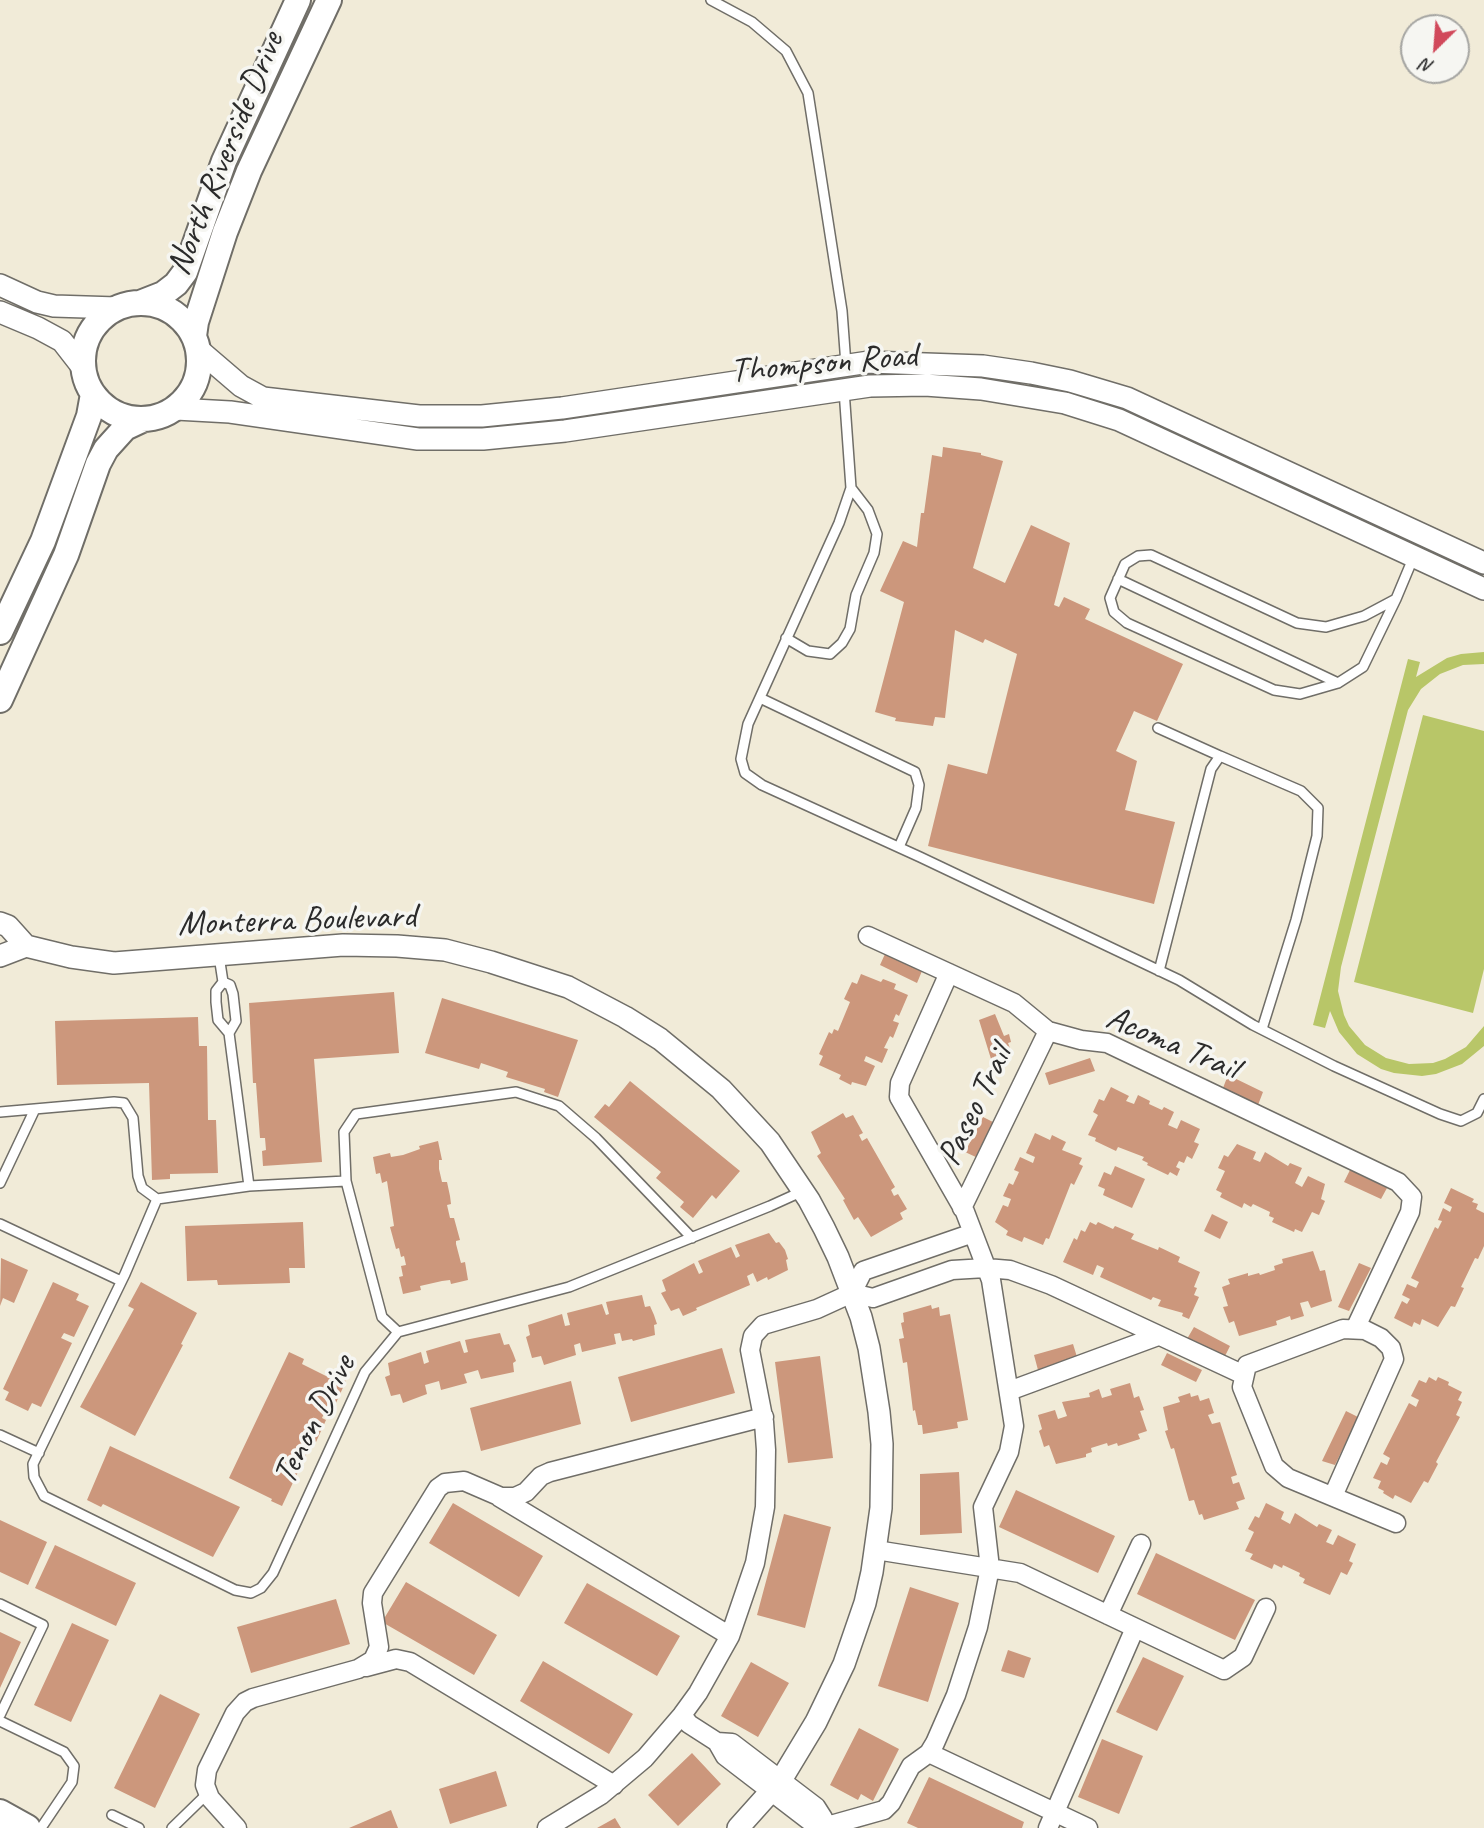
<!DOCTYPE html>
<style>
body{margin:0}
#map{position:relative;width:1484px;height:1828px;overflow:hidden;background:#f1ebd8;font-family:Caveat,sans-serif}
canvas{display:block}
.north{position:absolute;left:1400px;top:14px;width:70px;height:70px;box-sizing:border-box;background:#f6f6f2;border:2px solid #a5a5a2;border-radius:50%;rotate:205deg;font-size:19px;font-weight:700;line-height:28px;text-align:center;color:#2b2b2b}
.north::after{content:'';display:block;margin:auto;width:24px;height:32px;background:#d1495b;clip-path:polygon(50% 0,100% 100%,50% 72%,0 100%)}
</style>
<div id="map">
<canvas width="1484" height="1828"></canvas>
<div class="north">N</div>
</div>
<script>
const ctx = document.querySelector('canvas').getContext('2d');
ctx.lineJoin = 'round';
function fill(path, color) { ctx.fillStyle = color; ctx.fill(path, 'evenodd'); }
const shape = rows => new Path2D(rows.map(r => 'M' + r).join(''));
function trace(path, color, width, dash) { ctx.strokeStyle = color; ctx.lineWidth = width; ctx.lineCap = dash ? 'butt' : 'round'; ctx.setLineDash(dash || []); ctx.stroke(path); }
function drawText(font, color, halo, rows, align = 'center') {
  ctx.font = font + ' Caveat,sans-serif'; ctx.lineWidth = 7; ctx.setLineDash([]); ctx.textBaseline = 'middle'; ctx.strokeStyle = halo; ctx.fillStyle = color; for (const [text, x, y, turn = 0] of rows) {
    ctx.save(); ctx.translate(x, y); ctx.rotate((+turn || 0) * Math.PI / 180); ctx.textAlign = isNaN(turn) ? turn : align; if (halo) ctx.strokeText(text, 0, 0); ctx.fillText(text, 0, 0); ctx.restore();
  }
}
fill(shape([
 [1484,652,1484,664,1463,665,1440,674,1421,689,1408,710,1341,967,1338,991,1344,1015,1349,1026,1365,1045,1386,1058,1409,1064,1433,1063,1445,1059,1466,1047,1484,1026,1484,1046,1462,1064,1436,1074,1422,1076,1394,1073,1381,1069,1357,1054,1339,1032,1330,1011,1325,1028,1313,1025,1408,659,1420,662,1416,677,1447,658,1461,654],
 [1423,715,1484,731,1484,969,1473,1013,1354,982]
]), '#b8c668');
fill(shape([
 [943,447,981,453,981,455,1003,461,973,568,1005,583,1031,525,1070,543,1054,605,1059,607,1064,597,1090,609,1085,619,1183,664,1157,721,1134,711,1116,751,1137,761,1125,810,1175,822,1154,904,928,846,948,764,987,774,1017,654,985,639,983,643,955,630,945,718,935,717,933,726,895,721,896,718,875,712,904,602,880,591,903,541,917,547,921,513,924,513,932,455,942,457],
 [885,954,922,971,917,983,880,965],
 [861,974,881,982,883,979,896,984,894,989,908,995,899,1016,896,1014,893,1021,899,1023,893,1038,890,1036,884,1048,888,1049,882,1063,866,1056,864,1061,875,1066,866,1086,852,1082,851,1085,839,1079,841,1075,819,1065,823,1056,819,1054,829,1032,832,1034,834,1029,838,1031,850,1002,844,999,852,982,857,984],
 [394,992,399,1053,314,1059,322,1162,263,1166,262,1151,266,1150,265,1138,260,1138,256,1083,253,1083,249,1003],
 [442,998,578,1040,558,1097,544,1092,545,1089,506,1077,508,1072,481,1063,479,1069,425,1053],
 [995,1014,1004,1036,1009,1034,1011,1042,1008,1043,1011,1051,991,1059,979,1020],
 [198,1017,199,1046,207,1046,208,1120,216,1120,218,1173,170,1174,170,1179,152,1180,149,1083,57,1085,55,1021],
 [1090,1058,1095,1071,1049,1085,1045,1073],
 [1228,1075,1263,1092,1258,1105,1223,1088],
 [630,1081,740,1171,716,1199,712,1195,693,1218,680,1207,684,1202,656,1178,661,1172,594,1117,605,1104,609,1107],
 [1111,1087,1129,1096,1126,1101,1134,1104,1138,1095,1150,1101,1149,1104,1162,1110,1164,1107,1174,1112,1168,1125,1177,1129,1181,1120,1200,1129,1194,1142,1199,1144,1192,1159,1187,1156,1184,1163,1179,1161,1176,1167,1180,1169,1177,1176,1170,1172,1168,1175,1147,1165,1148,1163,1142,1160,1144,1157,1118,1147,1116,1151,1095,1141,1096,1138,1088,1135,1098,1115,1093,1112,1099,1099,1104,1101],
 [843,1113,846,1118,853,1115,863,1133,859,1135,862,1141,867,1138,895,1187,891,1190,894,1196,898,1194,907,1209,900,1213,903,1219,871,1237,858,1217,854,1220,843,1200,845,1199,817,1156,821,1153,811,1132],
 [983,1117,995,1123,978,1158,965,1152],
 [1035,1133,1050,1140,1052,1135,1066,1142,1062,1150,1082,1158,1079,1164,1083,1166,1074,1185,1071,1183,1049,1239,1046,1238,1043,1245,1024,1237,1022,1242,1006,1235,1008,1231,995,1222,1003,1205,1008,1207,1011,1199,1003,1196,1009,1183,1013,1185,1019,1172,1014,1170,1020,1157,1033,1163,1035,1157,1026,1153],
 [438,1141,442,1160,439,1160,439,1169,442,1182,447,1182,450,1196,451,1204,447,1205,450,1218,454,1218,460,1240,456,1241,456,1244,461,1263,465,1262,468,1280,451,1284,450,1280,442,1281,420,1286,421,1290,403,1294,399,1277,403,1276,401,1266,406,1265,404,1256,401,1257,399,1248,396,1249,390,1227,394,1226,387,1181,382,1183,380,1173,376,1174,373,1157,390,1153,391,1157,403,1155,420,1149,419,1146],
 [1237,1144,1256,1152,1253,1159,1260,1162,1265,1152,1288,1166,1290,1163,1302,1168,1295,1183,1302,1187,1308,1176,1325,1184,1321,1199,1325,1201,1319,1215,1312,1212,1302,1232,1295,1229,1294,1232,1272,1222,1274,1218,1269,1216,1270,1212,1253,1204,1251,1207,1244,1203,1242,1208,1220,1197,1222,1193,1216,1190,1225,1171,1218,1168,1224,1155,1228,1157],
 [1115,1166,1145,1179,1132,1208,1103,1195,1105,1189,1098,1186,1104,1172,1111,1175],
 [1350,1170,1387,1188,1381,1199,1344,1182],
 [1451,1188,1474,1199,1472,1202,1478,1204,1476,1209,1484,1213,1484,1246,1478,1259,1475,1258,1461,1287,1464,1288,1455,1307,1451,1306,1438,1327,1422,1319,1420,1325,1414,1322,1412,1327,1394,1318,1402,1301,1407,1304,1410,1299,1402,1295,1407,1284,1416,1288,1419,1282,1411,1278,1435,1227,1438,1229,1442,1221,1438,1220,1443,1208,1450,1212,1452,1207,1444,1203],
 [1212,1214,1228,1222,1220,1239,1204,1231],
 [303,1222,305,1268,289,1268,290,1283,218,1285,217,1280,187,1281,185,1226],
 [1090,1222,1096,1225,1098,1222,1113,1229,1115,1226,1134,1234,1131,1239,1158,1250,1159,1247,1180,1257,1178,1262,1200,1272,1194,1287,1197,1288,1194,1295,1199,1297,1189,1319,1182,1316,1183,1313,1158,1306,1161,1300,1153,1297,1151,1300,1100,1277,1104,1268,1097,1265,1093,1275,1063,1262,1074,1238,1077,1240,1081,1230,1085,1232],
 [769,1233,776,1243,779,1242,785,1250,788,1259,786,1260,788,1270,768,1280,767,1277,757,1282,753,1273,747,1276,750,1285,696,1308,697,1310,683,1316,679,1308,671,1311,661,1293,666,1291,662,1280,694,1263,699,1274,703,1272,698,1261,731,1247,736,1258,740,1256,735,1245],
 [1313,1251,1320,1271,1325,1270,1332,1301,1311,1308,1308,1301,1300,1303,1304,1316,1291,1320,1290,1316,1276,1321,1277,1325,1239,1336,1234,1321,1229,1323,1223,1307,1228,1306,1222,1287,1230,1284,1228,1279,1248,1273,1248,1276,1259,1273,1260,1275,1275,1270,1274,1266,1283,1263,1282,1259],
 [1,1258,28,1270,14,1303,3,1298,0,1306],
 [1359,1263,1371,1268,1349,1311,1338,1307],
 [53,1282,79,1294,76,1300,89,1306,74,1337,64,1333,61,1338,72,1343,41,1407,32,1403,28,1411,5,1400,9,1392,3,1389],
 [141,1282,197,1313,181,1344,183,1345,135,1436,80,1407,134,1309,128,1306],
 [642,1295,645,1307,650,1306,654,1315,657,1324,654,1325,655,1335,633,1341,632,1339,622,1341,620,1333,614,1334,616,1344,582,1352,580,1343,574,1345,576,1355,544,1365,541,1356,532,1358,526,1337,530,1335,528,1325,562,1314,565,1326,570,1325,567,1313,602,1304,606,1315,609,1314,606,1302],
 [931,1305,932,1309,939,1307,940,1316,950,1314,968,1420,957,1422,958,1428,923,1434,922,1425,918,1425,915,1410,913,1411,907,1362,903,1363,899,1339,904,1338,901,1323,904,1322,903,1313],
 [1194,1327,1230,1346,1224,1358,1187,1339],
 [500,1333,504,1345,509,1344,513,1353,516,1361,513,1363,514,1372,481,1379,478,1370,464,1374,467,1383,441,1390,439,1381,425,1385,427,1394,403,1403,400,1394,391,1396,385,1377,390,1375,388,1363,421,1352,424,1364,429,1362,426,1351,460,1341,464,1353,468,1352,465,1340],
 [1073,1344,1077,1357,1038,1370,1034,1355],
 [722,1348,735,1393,631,1422,618,1377],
 [289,1352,304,1359,302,1364,330,1378,332,1374,346,1381,335,1405,329,1402,322,1418,326,1420,316,1442,313,1440,282,1506,271,1501,272,1499,229,1478],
 [1167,1353,1202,1370,1196,1382,1161,1365],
 [820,1356,833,1458,788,1463,775,1362],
 [1429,1377,1436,1381,1438,1377,1449,1382,1448,1385,1462,1392,1458,1400,1462,1402,1456,1415,1460,1417,1436,1462,1438,1464,1428,1483,1424,1481,1411,1503,1395,1495,1393,1499,1383,1493,1384,1491,1378,1488,1381,1481,1373,1478,1381,1462,1387,1465,1390,1458,1383,1454,1409,1403,1416,1407,1419,1400,1411,1396,1419,1380,1426,1383],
 [571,1381,581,1424,481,1451,470,1408],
 [1130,1383,1134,1398,1139,1396,1144,1410,1140,1411,1147,1431,1138,1434,1140,1439,1118,1446,1117,1443,1108,1446,1107,1443,1091,1448,1092,1452,1086,1454,1086,1457,1056,1464,1049,1445,1044,1447,1039,1431,1042,1429,1038,1415,1055,1410,1058,1419,1067,1416,1062,1402,1090,1397,1089,1393,1099,1389,1102,1398,1112,1395,1110,1389],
 [1190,1393,1191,1397,1198,1395,1200,1401,1209,1398,1214,1413,1208,1415,1212,1424,1220,1422,1237,1475,1231,1477,1233,1484,1239,1482,1245,1499,1236,1502,1239,1509,1204,1520,1202,1514,1199,1515,1194,1500,1189,1501,1174,1448,1171,1449,1165,1431,1168,1430,1163,1407,1180,1402,1178,1397],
 [1346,1411,1358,1417,1335,1465,1322,1461],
 [110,1446,240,1507,213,1557,103,1504,101,1507,87,1500],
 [959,1472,962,1533,920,1535,920,1474],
 [1016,1490,1115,1536,1098,1573,999,1527],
 [453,1503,543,1556,519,1597,429,1543],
 [1266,1503,1284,1512,1281,1519,1290,1524,1295,1513,1317,1527,1319,1524,1332,1530,1326,1542,1333,1545,1338,1535,1356,1544,1349,1561,1353,1563,1347,1575,1341,1572,1330,1595,1303,1583,1305,1579,1299,1576,1300,1573,1283,1565,1282,1568,1274,1564,1272,1569,1250,1559,1253,1554,1245,1551,1254,1532,1248,1529,1255,1516,1259,1518],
 [784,1514,831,1527,805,1628,757,1615],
 [0,1520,47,1542,28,1585,0,1572],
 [55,1545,136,1583,116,1626,35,1588],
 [1156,1553,1255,1600,1235,1640,1137,1594],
 [406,1582,497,1635,474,1675,382,1622],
 [587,1583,680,1636,657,1676,564,1623],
 [910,1587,959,1603,928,1702,878,1686],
 [336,1599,350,1644,251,1673,237,1627],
 [72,1623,109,1640,71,1722,34,1705],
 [0,1632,21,1642,0,1688],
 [1008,1650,1031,1658,1024,1678,1001,1671],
 [1143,1657,1184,1676,1157,1731,1116,1712],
 [543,1661,633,1714,609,1754,520,1701],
 [751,1662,789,1683,758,1737,721,1716],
 [160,1694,200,1714,155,1808,114,1788],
 [859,1728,899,1749,873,1801,861,1794,858,1800,830,1785],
 [1102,1739,1143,1756,1119,1814,1078,1797],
 [692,1753,721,1784,678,1826,648,1795],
 [496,1771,507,1806,450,1824,439,1789],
 [929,1777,1024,1822,1022,1828,918,1828,907,1823],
 [391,1810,398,1828,349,1828],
 [615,1818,621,1828,597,1828]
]), '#cc977c');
const service = shape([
 [711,0,752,22,786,51,808,93,842,311,846,365],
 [844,390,851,488,839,523,748,724,741,759,745,773,762,785,920,857,1179,980,1253,1025,1334,1066,1440,1114,1461,1121,1477,1113,1484,1099],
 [1118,579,1338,683],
 [1396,599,1364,616,1326,627,1297,623,1151,555,1138,556,1125,564,1110,598,1114,612,1127,623,1274,690,1300,694,1338,683,1363,667,1396,599,1414,556],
 [786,638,808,651,830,654,842,643,850,629,856,595,874,553,877,534,868,510,851,488],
 [760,698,915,772,919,785,916,808,899,847],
 [1158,728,1220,756],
 [219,956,223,982,216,991,216,1002,218,1020,229,1033,249,1186],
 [1159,971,1211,769,1220,756,1301,791,1318,808,1317,836,1296,920,1262,1029],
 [223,982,230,985,233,994,236,1021,229,1033],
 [0,1112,114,1102,124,1103,133,1118,138,1176,142,1188,157,1199],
 [0,1183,35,1109],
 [157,1199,125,1274,33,1464,34,1477,44,1496,235,1590,251,1593,261,1588,273,1573,365,1372,398,1332,569,1287,770,1206,803,1191],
 [157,1199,249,1186,346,1181],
 [0,1224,121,1281],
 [398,1332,382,1317,346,1181,344,1132,356,1114,516,1092,559,1106,596,1138,692,1238],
 [0,1435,39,1453],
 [0,1604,43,1625,0,1715],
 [0,1721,64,1752,74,1766,72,1782,41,1828],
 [112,1815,139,1828],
 [172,1828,207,1794]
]);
const minor = shape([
 [868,936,1014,1003,1048,1031,1081,1040,1107,1043,1398,1182,1412,1197,1410,1212,1355,1329],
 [962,1208,1048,1031],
 [852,1293,863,1271,973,1233],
 [1009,1391,1158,1336],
 [1333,1496,1394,1359,1391,1348,1381,1338,1365,1330,1343,1329,1247,1365,1242,1387,1274,1466,1288,1478,1396,1523],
 [499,1497,730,1636],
 [876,1550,1020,1573,1224,1670,1243,1657,1266,1608],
 [1108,1615,1141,1544],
 [366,1667,396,1659,410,1662,614,1785],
 [682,1715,689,1724,717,1742,725,1756,811,1822,822,1826],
 [717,1742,732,1743,816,1807,823,1818,823,1828],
 [929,1753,1088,1828],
 [237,1828,210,1798,205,1785,207,1770,235,1713,245,1702,253,1698,358,1669,373,1660,379,1647,372,1603,373,1593,438,1488,445,1483,464,1481,501,1497,515,1497,526,1492,541,1476,550,1472,764,1417],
 [547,1828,601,1795,645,1758,682,1715,698,1693,730,1636,755,1563,765,1507,766,1450,764,1422,750,1350,753,1336,763,1325,817,1309,852,1293,873,1298,952,1270,986,1268,1010,1270,1051,1285,1244,1375],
 [820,1828,884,1810,891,1803,911,1766,929,1753,935,1743,956,1695,978,1627,990,1568,983,1507,1009,1452,1014,1426,991,1280,965,1212,899,1097,900,1083,949,973],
 [1048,1828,1135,1628]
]);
const tertiary = shape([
 [0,285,37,302,54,306,117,308],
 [0,312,38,328,62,341,83,368],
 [199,350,241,386,263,398,419,416,482,416,562,408,869,362,983,366,1031,373,1070,381,1127,398,1484,563],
 [176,409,230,412,418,439,483,439,565,431,870,386,925,385,981,389,1065,403,1119,420,1484,589],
 [0,923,8,926,26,946,71,957,114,963,343,945,397,946,445,950,491,962,568,987,625,1017,660,1039,721,1089,770,1142,809,1200,824,1228,838,1257,861,1317,869,1348,879,1412,882,1444,881,1508,872,1572,865,1603,844,1664,816,1722,781,1780,738,1828],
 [0,956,26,946]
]);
const secondary = shape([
 '83 361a58 58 0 1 1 116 0a58 58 0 1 1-116 0Z',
 [140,303,163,294,176,284,185,272,224,161,298,0],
 [194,336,196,322,225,232,249,171,329,0],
 [0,632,43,541,89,416,93,394],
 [0,700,66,555,98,464,106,449,125,428,142,420]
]);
const primary = shape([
 [0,1813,27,1828]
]);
trace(service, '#706e68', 12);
trace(minor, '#706e68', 21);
trace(tertiary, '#706e68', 24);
trace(secondary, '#706e68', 28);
trace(primary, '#706e68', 30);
trace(service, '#fff', 9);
trace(minor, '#fff', 18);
trace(tertiary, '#fff', 21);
trace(secondary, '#fff', 24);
trace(primary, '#fff', 26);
drawText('35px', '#2b2b2b', '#f6f6f2', [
 ["North Riverside Drive",226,154,-68],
 ["Thompson Road",824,364,-5],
 ["Monterra Boulevard",297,921,-2],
 ["Acoma Trail",1172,1044,23],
 ["Paseo Trail",976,1106,-64],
 ["Tenon Drive",315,1420,-63]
]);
</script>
